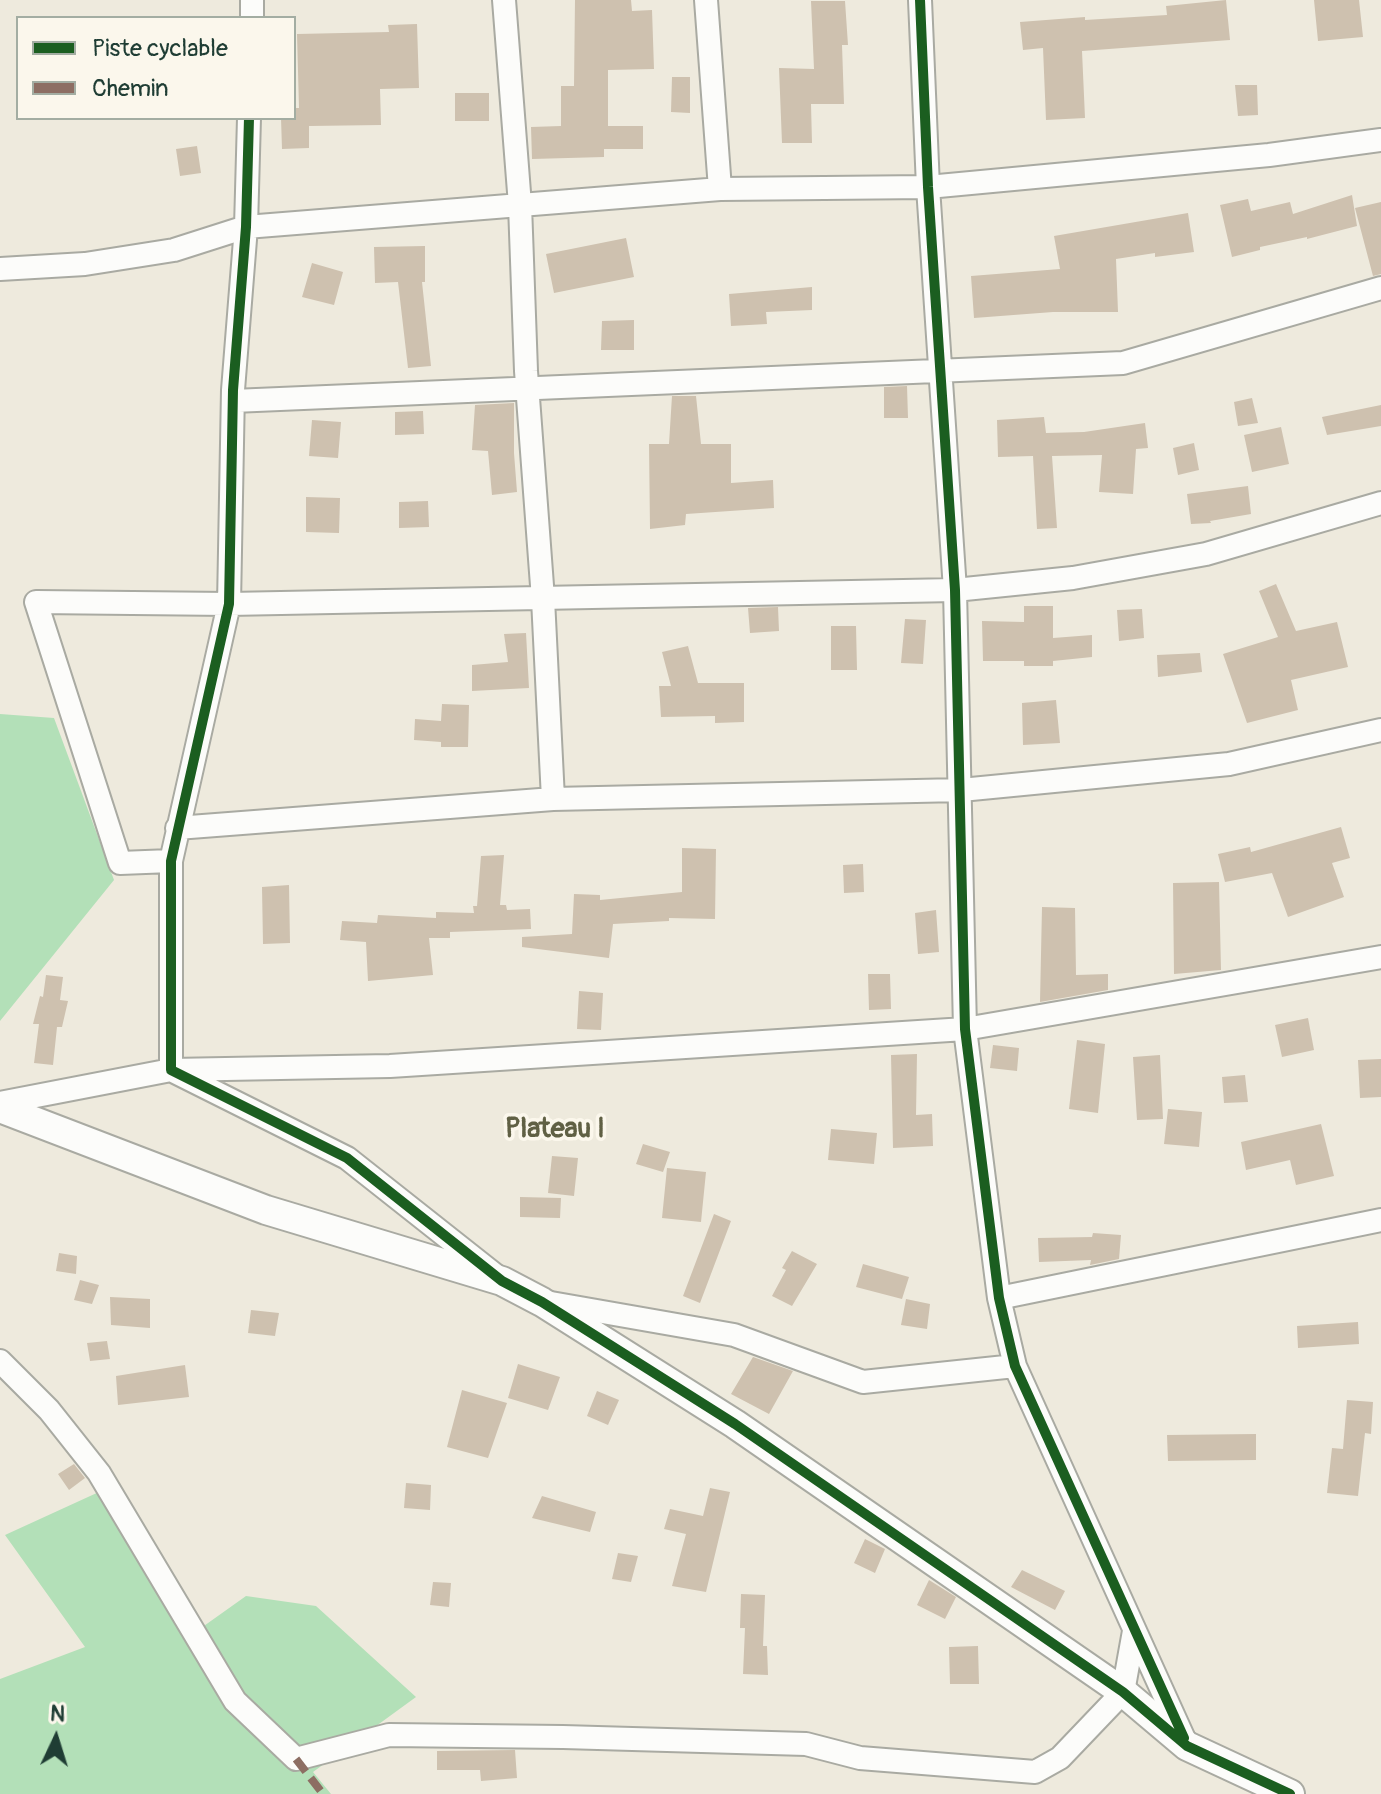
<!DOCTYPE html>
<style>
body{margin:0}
#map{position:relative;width:1381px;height:1794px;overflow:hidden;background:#eeeadd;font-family:Pangolin,sans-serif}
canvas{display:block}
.legend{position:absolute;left:16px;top:16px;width:280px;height:104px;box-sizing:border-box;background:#fbf7ec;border:2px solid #a3ada2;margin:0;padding:10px 14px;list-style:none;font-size:24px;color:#1f3d34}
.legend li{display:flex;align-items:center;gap:16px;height:40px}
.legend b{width:40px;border:2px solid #a3ada2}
.north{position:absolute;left:16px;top:1698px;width:80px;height:80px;-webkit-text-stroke:6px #fbf7ec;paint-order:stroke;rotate:4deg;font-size:22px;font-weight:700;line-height:32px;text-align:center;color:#1f3d34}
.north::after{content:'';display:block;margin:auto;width:28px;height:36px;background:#1f3d34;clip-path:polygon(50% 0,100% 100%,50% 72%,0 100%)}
</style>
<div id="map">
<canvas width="1381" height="1794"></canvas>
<ul class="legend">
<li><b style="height:10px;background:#1b5e20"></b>Piste cyclable</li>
<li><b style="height:10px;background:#8d6e63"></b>Chemin</li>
</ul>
<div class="north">N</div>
</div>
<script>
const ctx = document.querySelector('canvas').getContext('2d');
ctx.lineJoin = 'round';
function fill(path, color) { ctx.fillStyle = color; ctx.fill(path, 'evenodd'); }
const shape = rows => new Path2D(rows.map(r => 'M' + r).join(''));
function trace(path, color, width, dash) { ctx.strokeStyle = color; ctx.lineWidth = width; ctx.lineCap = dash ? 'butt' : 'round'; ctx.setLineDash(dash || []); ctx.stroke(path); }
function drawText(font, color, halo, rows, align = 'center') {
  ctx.font = font + ' Pangolin,sans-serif'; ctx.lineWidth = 7; ctx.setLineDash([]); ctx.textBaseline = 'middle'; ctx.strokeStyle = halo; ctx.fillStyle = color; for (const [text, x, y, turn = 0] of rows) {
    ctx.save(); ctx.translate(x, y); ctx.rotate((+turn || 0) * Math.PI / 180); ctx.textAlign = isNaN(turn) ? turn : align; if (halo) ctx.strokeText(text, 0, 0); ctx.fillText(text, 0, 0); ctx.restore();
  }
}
fill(shape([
 [0,714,54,718,114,880,0,1021],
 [112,1486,194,1633,246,1596,316,1606,416,1697,313,1772,331,1794,0,1794,0,1679,85,1647,5,1535]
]), '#b3e0b8');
fill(shape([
 [575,0,631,0,632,11,652,10,654,69,608,70,608,126,643,126,643,149,604,149,604,157,532,159,531,127,561,126,561,86,574,86],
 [1226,0,1230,40,1082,51,1085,118,1046,120,1043,48,1023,50,1020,22,1085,17,1085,20,1167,15,1166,6],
 [1314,0,1359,0,1363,37,1318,41],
 [811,1,845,1,848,45,842,45,844,104,811,104,812,143,782,143,779,68,814,69],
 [417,24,419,88,380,89,381,125,309,126,309,148,282,149,281,118,294,118,294,108,299,108,297,34,389,32,388,25],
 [672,77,690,77,690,113,671,112],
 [1235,85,1257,85,1258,115,1238,116],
 [455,93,489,93,489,121,455,121],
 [197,146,201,173,180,176,176,149],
 [1352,195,1357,226,1307,239,1307,237,1260,247,1260,250,1232,257,1220,205,1248,199,1251,211,1290,202,1293,214],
 [1381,202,1381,274,1373,276,1355,208],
 [1188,213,1194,252,1155,257,1155,253,1116,259,1118,312,1053,312,974,318,971,276,1060,269,1054,236],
 [626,238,634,277,554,293,546,254],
 [425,246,425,282,422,282,431,366,408,368,398,282,375,283,374,247],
 [312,263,343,272,334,305,302,297],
 [812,287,812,310,766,312,767,324,731,326,729,294],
 [634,320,634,350,601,350,602,321],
 [907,386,908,418,884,418,884,387],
 [672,396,696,396,701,444,731,444,731,483,773,480,774,508,686,514,685,525,650,529,649,444,669,444],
 [1252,398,1258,423,1238,426,1234,402],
 [514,403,514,453,517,492,492,495,488,451,472,450,475,405],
 [1381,405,1381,426,1327,435,1322,417],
 [423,411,424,434,395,435,395,412],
 [1044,417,1046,433,1084,432,1145,423,1148,448,1136,449,1133,494,1099,492,1102,455,1052,456,1057,528,1037,529,1033,456,998,457,997,420],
 [312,420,341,422,338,458,309,456],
 [1281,427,1289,464,1252,472,1244,435],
 [1194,443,1199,470,1178,475,1173,448],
 [1248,486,1251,514,1210,521,1211,523,1191,524,1187,494],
 [306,497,340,498,339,533,306,532],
 [428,501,429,527,399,528,399,502],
 [1276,584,1296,631,1337,622,1348,667,1291,680,1298,710,1247,723,1223,654,1278,637,1259,591],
 [1024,606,1053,606,1053,638,1092,635,1092,657,1053,661,1053,666,1024,666,1024,661,983,661,982,621,1024,622],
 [778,607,779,631,750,633,748,608],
 [1142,609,1144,638,1119,641,1117,610],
 [905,619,926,620,923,664,901,663],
 [831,626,856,626,857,670,831,670],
 [526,633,529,688,472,691,472,665,508,662,504,634],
 [688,646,698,683,744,683,744,722,715,723,715,716,661,717,659,686,671,686,662,652],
 [1200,653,1202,672,1158,677,1157,655],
 [1056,700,1060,743,1023,745,1022,703],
 [442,704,469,705,468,747,441,747,441,742,414,740,415,719,441,721],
 [1341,827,1350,858,1332,863,1344,897,1288,917,1272,873,1225,882,1218,854,1250,847,1251,852],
 [682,848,716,849,715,919,669,918,669,921,613,924,609,958,522,947,522,937,572,934,574,894,600,895,600,900,682,892],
 [504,855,500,905,506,905,507,910,530,909,531,929,450,932,450,938,429,938,433,975,368,981,366,942,340,940,342,921,377,923,378,915,436,918,436,912,474,913,473,906,477,906,481,856],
 [863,864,864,892,844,893,843,865],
 [1219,882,1221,970,1174,974,1173,883],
 [289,885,290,943,263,944,262,887],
 [1042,907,1075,908,1076,975,1108,974,1108,990,1040,1002],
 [936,910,939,952,918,954,915,913],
 [868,974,890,974,891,1009,869,1010],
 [46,975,63,977,60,1000,68,1001,62,1027,57,1027,53,1065,34,1063,39,1024,33,1024,40,996,43,997],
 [579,991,603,993,601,1030,577,1029],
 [1308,1018,1314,1050,1282,1057,1275,1025],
 [1077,1040,1105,1044,1098,1113,1069,1109],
 [993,1045,1019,1048,1017,1071,990,1068],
 [917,1054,916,1115,932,1114,933,1146,893,1148,891,1055],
 [1160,1055,1163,1119,1137,1120,1133,1057],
 [1381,1059,1381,1097,1360,1098,1358,1060],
 [1245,1075,1248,1102,1224,1103,1222,1077],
 [1168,1109,1202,1112,1199,1147,1164,1144],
 [1321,1124,1334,1176,1296,1185,1290,1160,1246,1170,1241,1142],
 [831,1129,877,1133,874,1164,828,1160],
 [643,1144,670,1152,663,1172,636,1164],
 [552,1156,578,1158,574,1196,548,1193],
 [667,1168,706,1172,701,1222,662,1218],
 [520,1197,561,1198,560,1218,520,1217],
 [714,1214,731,1221,700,1303,683,1296],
 [1093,1233,1121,1235,1119,1259,1090,1265,1091,1260,1039,1262,1038,1238,1092,1237],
 [792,1251,817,1264,792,1306,772,1296,786,1270,782,1268],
 [59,1253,77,1256,76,1274,56,1271],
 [863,1264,909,1277,902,1299,856,1287],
 [80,1280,99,1285,92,1304,74,1300],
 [110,1297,150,1299,150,1328,111,1325],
 [906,1299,930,1304,927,1329,901,1325],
 [251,1310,279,1313,275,1336,248,1333],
 [1358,1322,1359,1344,1298,1348,1297,1326],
 [107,1341,110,1359,90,1361,87,1343],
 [753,1357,793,1371,769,1414,731,1394],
 [518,1364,560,1377,548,1410,508,1398],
 [185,1365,189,1397,118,1405,116,1376],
 [462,1390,507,1403,488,1458,447,1447],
 [597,1391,619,1400,608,1425,587,1416],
 [1347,1400,1373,1402,1371,1434,1365,1433,1358,1496,1327,1493,1332,1448,1343,1449],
 [1256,1434,1256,1460,1168,1461,1167,1435],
 [74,1464,85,1478,69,1490,58,1474],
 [406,1483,431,1485,430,1510,404,1508],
 [710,1488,730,1492,706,1592,672,1586,686,1534,664,1529,670,1509,703,1516],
 [542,1496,596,1512,590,1532,532,1518],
 [865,1539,885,1549,875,1573,854,1563],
 [618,1553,638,1556,631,1582,612,1579],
 [1022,1570,1065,1591,1055,1610,1011,1587],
 [929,1580,956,1597,945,1619,917,1605],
 [433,1582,451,1583,449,1607,430,1605],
 [741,1594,765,1595,763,1646,767,1646,768,1675,743,1674,745,1628,740,1628],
 [978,1646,979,1684,950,1684,949,1647],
 [515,1750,517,1778,481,1781,480,1770,437,1770,437,1751]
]), '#cec1af');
const minor = shape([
 [504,0,520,205,526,371,543,599,553,799],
 [706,0,720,189],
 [920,0,928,187,955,590,965,1029,999,1298,1015,1366,1185,1741],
 [252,18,252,0],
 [249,118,246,227,233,390,229,604,171,861,171,1070,347,1158,495,1275],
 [0,269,85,264,174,250,246,227,720,189,928,187,1269,155,1381,140],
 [233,401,1123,363,1381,288],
 [177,828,553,799,961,790,1229,764,1381,730],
 [171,861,120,863,36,602,229,604,955,590,1073,578,1206,554,1381,503],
 [0,1103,171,1070,390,1066,965,1029,1381,957],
 [999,1298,1381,1220],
 [551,1303,734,1335,863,1382,1015,1366],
 [0,1361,49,1410,99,1473,235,1701,296,1759,389,1735,563,1737,806,1744,860,1758,1035,1772,1060,1758,1123,1692,1134,1631]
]);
const tertiary = shape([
 [0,1108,266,1210,502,1281,542,1302,735,1424,1123,1692,1187,1746,1290,1794]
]);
trace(minor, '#a9aaa2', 26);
trace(tertiary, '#a9aaa2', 32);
trace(minor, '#fcfcfa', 22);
trace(tertiary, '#fcfcfa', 28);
trace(shape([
 [296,1759,323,1794]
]), '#8d6e63', 8, [16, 8]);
trace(shape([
 [920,0,928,187,955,590,965,1029,999,1298,1015,1366,1184,1738],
 [249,118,246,227,233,390,229,604,171,861,171,1070,347,1158,502,1281,542,1302,735,1424,1123,1692,1187,1746,1290,1794]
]), '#1b5e20', 10);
drawText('bold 28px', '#606044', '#fbf7ec', [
 ["Plateau I",555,1130]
]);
</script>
